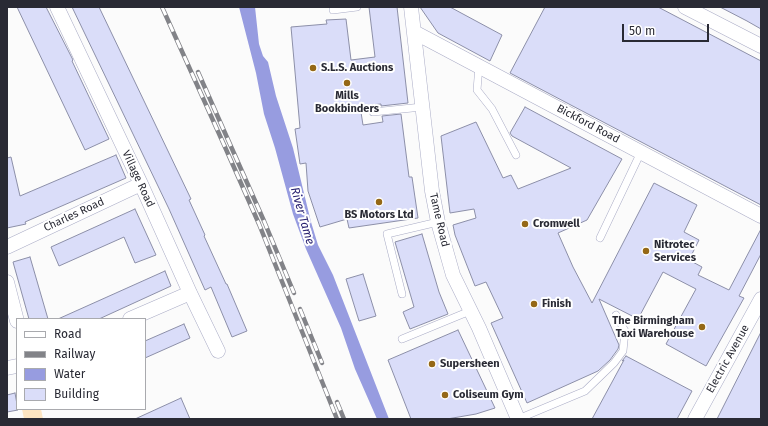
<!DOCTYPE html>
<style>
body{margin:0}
#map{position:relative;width:768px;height:426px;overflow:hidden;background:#fbfbfb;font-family:"Fira Sans",sans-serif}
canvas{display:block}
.frame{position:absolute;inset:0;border:8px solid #292a34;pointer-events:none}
.legend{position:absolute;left:16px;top:318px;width:130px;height:92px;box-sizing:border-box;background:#fff;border:1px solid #a9aaae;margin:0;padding:5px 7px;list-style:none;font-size:12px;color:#292a34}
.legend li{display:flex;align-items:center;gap:8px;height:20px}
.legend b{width:20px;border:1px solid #a9aaae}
.scale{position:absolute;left:622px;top:24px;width:87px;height:18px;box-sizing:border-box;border:2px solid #292a34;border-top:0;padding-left:5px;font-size:12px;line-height:14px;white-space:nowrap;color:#292a34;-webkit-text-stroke:3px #fff;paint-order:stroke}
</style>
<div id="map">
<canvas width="768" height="426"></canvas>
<div class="frame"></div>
<ul class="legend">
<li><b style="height:5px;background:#fff"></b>Road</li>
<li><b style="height:5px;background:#828388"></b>Railway</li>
<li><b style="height:11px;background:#979ce0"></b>Water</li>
<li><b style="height:11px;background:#daddf9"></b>Building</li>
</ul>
<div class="scale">50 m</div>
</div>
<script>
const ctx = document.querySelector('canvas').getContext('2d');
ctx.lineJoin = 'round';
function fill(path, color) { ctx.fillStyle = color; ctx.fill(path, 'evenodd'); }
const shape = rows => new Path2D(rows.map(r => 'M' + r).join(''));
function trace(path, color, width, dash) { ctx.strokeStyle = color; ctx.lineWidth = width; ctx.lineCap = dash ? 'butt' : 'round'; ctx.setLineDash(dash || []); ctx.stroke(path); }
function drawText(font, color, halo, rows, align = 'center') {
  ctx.font = font + ' "Fira Sans",sans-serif'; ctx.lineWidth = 4; ctx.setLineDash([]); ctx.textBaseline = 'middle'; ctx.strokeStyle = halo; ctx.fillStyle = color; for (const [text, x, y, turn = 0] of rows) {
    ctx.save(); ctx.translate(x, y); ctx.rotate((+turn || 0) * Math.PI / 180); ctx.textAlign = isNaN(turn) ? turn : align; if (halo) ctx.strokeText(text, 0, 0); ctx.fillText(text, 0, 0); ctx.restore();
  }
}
fill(shape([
 [22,409,41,409,43,419,24,419]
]), '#fde5c2');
fill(shape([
 [239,7,255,7,259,44,263,56,268,62,276,96,293,148,311,222,318,245,333,275,389,419,377,419,355,369,341,328,306,249,293,214,275,148,264,114,256,73]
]), '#979ce0');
const building = shape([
 [17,7,46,7,73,60,72,61,109,139,85,150,17,7],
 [72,7,99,7,191,199,189,200,205,235,204,236,226,284,227,284,247,331,232,337,211,287,205,290,169,209,72,7],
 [369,7,397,7,408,103,381,106,381,104,360,106,363,125,383,122,382,116,401,114,409,177,412,177,418,218,349,228,347,219,320,227,308,191,306,163,300,164,295,129,300,128,291,27,327,24,326,20,346,19,351,60,375,57,369,7],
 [420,7,450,7,502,35,490,61,438,33,420,7],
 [545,7,658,7,761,61,761,205,510,73,545,7],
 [720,7,761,7,761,29,747,21,720,7],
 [525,107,622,159,587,220,558,233,573,267,592,303,654,183,697,205,684,232,699,240,689,260,702,267,698,275,729,290,761,229,761,254,739,296,744,298,706,366,666,344,696,289,663,272,638,319,599,299,619,345,618,349,610,360,598,371,527,403,491,323,503,318,486,282,475,286,455,235,453,225,476,218,474,209,450,213,441,136,476,122,503,178,511,175,518,189,571,168,512,136,510,133,525,107],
 [116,155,126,178,25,222,26,224,7,228,7,158,11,157,20,196,116,155],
 [135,209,156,255,135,263,124,237,59,266,51,247,135,209],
 [422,234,439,292,448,314,410,329,403,312,414,307,395,242,422,234],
 [30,257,48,319,29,319,13,262,30,257],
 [165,271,171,286,99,319,58,319,165,271],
 [363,274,376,316,359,321,346,279,363,274],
 [184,324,190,338,145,358,145,341,184,324],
 [458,330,495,408,476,414,447,419,411,419,388,360,458,330],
 [761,332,761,419,717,419,761,332],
 [626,356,692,391,677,419,592,419,624,360,622,361,626,356],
 [15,393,18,410,7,412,7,395,15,393],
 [181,398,190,419,135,419,181,398]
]);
fill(building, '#daddf9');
trace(building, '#8c8fa8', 1);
const service = shape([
 [333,10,357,7],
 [479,66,477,90,492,109,516,155],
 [373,112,422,107],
 [600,238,641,152],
 [402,294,387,234,438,222],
 [402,339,470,311],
 [518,419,585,391,614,363,623,351,625,331,616,315]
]);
const minor = shape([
 [57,7,141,184,190,293,218,351],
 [411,7,432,191,438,222,453,275,479,328,518,419],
 [685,7,761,46],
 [414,32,761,216],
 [7,247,141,184],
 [7,282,17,321],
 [130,319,190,293],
 [7,368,17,366],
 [695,419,761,299]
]);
trace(service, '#aaacc6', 8);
trace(minor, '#aaacc6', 15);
trace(service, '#fff', 7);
trace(minor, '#fff', 14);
const rail = shape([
 [162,7,225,147,259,224,337,419],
 [198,72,264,221,294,293],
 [300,309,322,363],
 [337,402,344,419]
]);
trace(rail, '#828388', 4.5);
trace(rail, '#fff', 3, [9]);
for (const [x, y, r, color] of [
 [313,68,4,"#956816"],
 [347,83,4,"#956816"],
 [379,202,4,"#956816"],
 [525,224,4,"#956816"],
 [646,251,4,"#956816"],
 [534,304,4,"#956816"],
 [702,327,4,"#956816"],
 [432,364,4,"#956816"],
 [445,395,4,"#956816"]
]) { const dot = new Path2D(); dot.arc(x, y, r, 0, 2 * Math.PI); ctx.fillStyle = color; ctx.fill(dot); trace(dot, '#fff', 1.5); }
drawText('bold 11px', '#292a34', '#fff', [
 ["S.L.S. Auctions",321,68],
 ["Mills",347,96,"center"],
 ["Bookbinders",347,109,"center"],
 ["BS Motors Ltd",379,215,"center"],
 ["Cromwell",533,224],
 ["Nitrotec",654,245],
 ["Services",654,258],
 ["Finish",542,304],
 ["The Birmingham",694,321,"right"],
 ["Taxi Warehouse",694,334,"right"],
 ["Supersheen",440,364],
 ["Coliseum Gym",453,395]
], 'left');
drawText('11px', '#292a34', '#fff', [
 ["Bickford Road",588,124,28],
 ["Village Road",138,179,65],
 ["Charles Road",74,215,-25],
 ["Tame Road",439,220,77],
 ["Electric Avenue",728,359,-61]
]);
drawText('italic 12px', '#2b2471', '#fff', [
 ["River Tame",302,216,74]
]);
</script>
